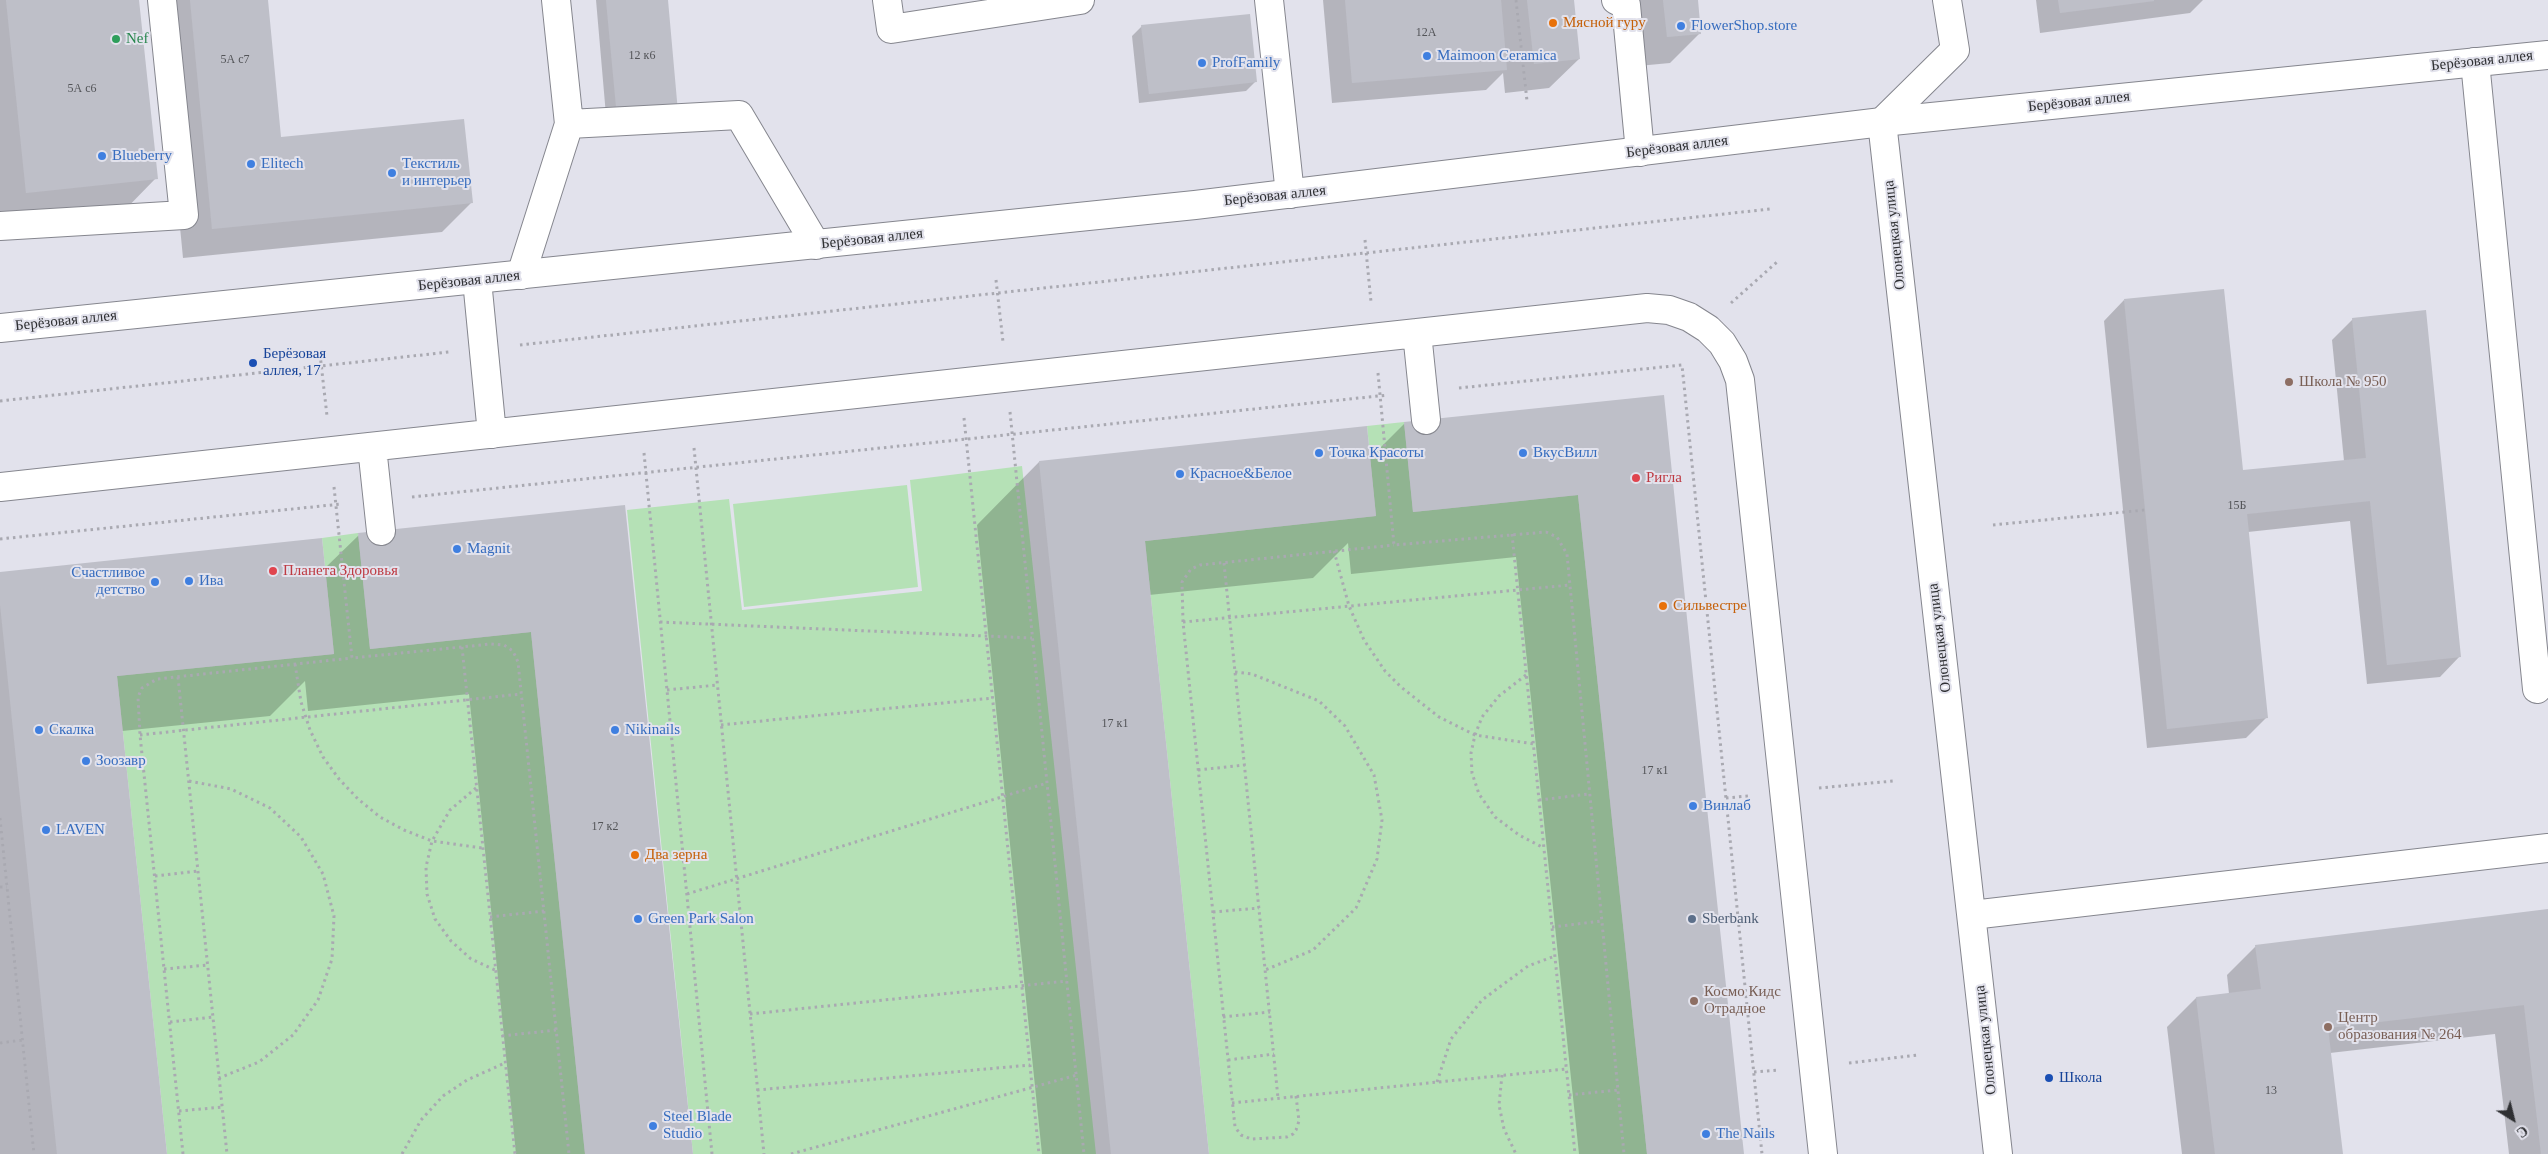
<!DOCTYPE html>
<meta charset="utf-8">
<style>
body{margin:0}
#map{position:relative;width:2548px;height:1154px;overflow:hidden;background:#e2e2ec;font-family:Georgia,serif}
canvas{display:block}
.north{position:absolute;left:2488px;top:1094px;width:50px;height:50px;-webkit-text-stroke:4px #e2e2ec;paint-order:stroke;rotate:144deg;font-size:14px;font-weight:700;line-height:20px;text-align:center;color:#2f3033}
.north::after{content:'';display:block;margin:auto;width:18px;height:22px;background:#2f3033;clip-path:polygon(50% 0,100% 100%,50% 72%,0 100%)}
</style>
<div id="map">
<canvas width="2548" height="1154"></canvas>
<div class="north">С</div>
</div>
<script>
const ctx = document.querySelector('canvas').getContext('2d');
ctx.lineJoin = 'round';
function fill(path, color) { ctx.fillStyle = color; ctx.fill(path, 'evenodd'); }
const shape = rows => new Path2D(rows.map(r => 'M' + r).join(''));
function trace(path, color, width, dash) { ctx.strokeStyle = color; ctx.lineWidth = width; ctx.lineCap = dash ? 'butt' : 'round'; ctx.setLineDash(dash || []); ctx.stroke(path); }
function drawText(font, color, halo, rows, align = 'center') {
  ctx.font = font + ' Georgia,serif'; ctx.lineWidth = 4; ctx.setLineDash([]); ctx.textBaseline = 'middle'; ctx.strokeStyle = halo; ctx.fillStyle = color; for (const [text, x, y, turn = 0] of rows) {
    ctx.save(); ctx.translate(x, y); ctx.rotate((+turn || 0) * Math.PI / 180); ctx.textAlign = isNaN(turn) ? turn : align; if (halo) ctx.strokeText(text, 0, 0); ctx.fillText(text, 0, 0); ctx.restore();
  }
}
fill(shape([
 [1404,422,1413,512,1578,495,1647,1154,1209,1154,1145,541,1376,516,1367,426],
 [1022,466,1096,1154,693,1154,627,510,729,499,742,610,922,591,910,480],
 [907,485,918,587,744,607,733,504],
 [358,533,370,649,531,632,585,1154,167,1154,117,676,334,654,322,538]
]), '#b5e1b6');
fill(shape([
 [0,0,138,0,156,178,119,216,0,228],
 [158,0,267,0,280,139,471,203,442,232,183,258],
 [596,0,666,0,666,122,607,127],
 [1323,0,1572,0,1579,59,1549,88,1505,93,1503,73,1486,90,1332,103],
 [1631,0,1696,0,1700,33,1670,63,1638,66],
 [2036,0,2203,0,2190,13,2040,33],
 [1142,26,1256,81,1246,91,1139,103,1132,36],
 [2124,300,2242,472,2344,461,2332,340,2353,319,2460,656,2440,677,2367,684,2350,521,2248,532,2266,718,2246,738,2147,748,2104,321],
 [1663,396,1742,1154,1579,1154,1516,557,1351,574,1348,543,1313,578,1149,595,1207,1154,1042,1154,977,525,1039,462,1366,428,1369,459,1405,423],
 [624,506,692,1154,516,1154,469,694,308,711,305,681,270,716,122,731,166,1154,0,1154,0,573,324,569,359,535],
 [2548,910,2548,1154,2509,1154,2495,1034,2330,1053,2341,1154,2182,1154,2167,1027,2196,998,2229,994,2227,975,2256,946]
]), '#0003');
fill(shape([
 [6,0,139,0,158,179,26,193],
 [190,0,268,0,281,137,464,119,473,203,212,229],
 [606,0,668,0,678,112,617,117],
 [1345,0,1501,0,1507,70,1352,83],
 [1527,0,1574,0,1580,59,1534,64],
 [1663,0,1698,0,1701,34,1667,37],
 [2058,0,2154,0,2154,1,2060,13],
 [1250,14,1257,82,1149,94,1141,25],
 [2224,289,2243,470,2366,458,2352,318,2426,310,2461,657,2387,665,2370,501,2247,514,2268,718,2167,729,2124,299],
 [1664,395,1694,686,1744,1154,1647,1154,1578,495,1413,512,1404,422],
 [1367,426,1376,516,1145,541,1209,1154,1111,1154,1039,461],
 [625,505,658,821,693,1154,585,1154,531,632,370,649,358,533],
 [322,538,334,654,117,676,167,1154,57,1154,0,604,0,572],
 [2548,909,2548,1154,2541,1154,2524,1005,2328,1028,2343,1154,2215,1154,2196,997,2261,989,2255,945]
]), '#bebfc8');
const minor = shape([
 [556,0,569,124],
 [887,0,891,29,1080,0],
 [1269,0,1290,194],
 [1616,0,1626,5,1640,152],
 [1947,0,1955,50,1882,122,1998,1154],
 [2475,62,2537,689],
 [0,226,184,215,162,0],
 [521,275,569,124,739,115,816,245],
 [477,280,492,434],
 [1417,333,1426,420],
 [372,447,381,531],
 [0,487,1647,308,1669,310,1689,317,1708,329,1722,343,1733,361,1740,380,1823,1154],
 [1972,915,2548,848]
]);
const major = shape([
 [0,328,1195,205,1882,122,2548,55]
]);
trace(minor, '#85868e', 30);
trace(major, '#85868e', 30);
trace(shape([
 [1516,0,1527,101],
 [1365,240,1371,302],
 [996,280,1003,342],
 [1731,303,1777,262],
 [520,345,1770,209],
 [320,354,327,416],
 [1378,373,1394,545,1546,532,1557,537,1567,554,1624,1154],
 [1459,388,1682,365,1762,1154],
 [0,401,449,352],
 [1010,412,1084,1154],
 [964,418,1039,1154],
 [694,448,764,1154],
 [644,453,712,1154],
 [334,487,352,658,491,644,504,645,513,651,518,662,569,1154],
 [412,497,1388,395],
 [1993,525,2145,510],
 [1512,534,1575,1154],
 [0,539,341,504],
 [1334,551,1349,606,1364,640,1385,671,1401,687,1439,717,1475,735,1534,744],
 [1224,563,1278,1098],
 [660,622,1032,638],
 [1183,622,1570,585],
 [462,647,515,1154],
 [295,664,301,702,310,730,323,757,339,779,358,799,380,817,404,830,432,841,482,848],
 [1235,672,1252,674,1319,701,1345,726,1374,775,1382,820,1377,859,1356,908,1313,950,1265,970],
 [1526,675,1499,696,1482,717,1475,735,1471,753,1472,773,1479,794,1495,817,1519,835,1544,848],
 [178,677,227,1154],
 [667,690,717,685],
 [721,725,993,698],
 [140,735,521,694],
 [1198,770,1245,765],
 [189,781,231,789,270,808,301,837,323,874,334,916,332,959,318,1000,293,1035,259,1062,219,1078],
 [476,788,450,810,432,841,426,867,427,894,435,919,451,941,471,959,495,970],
 [1819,788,1893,781],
 [1726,798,1748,796],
 [1539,800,1589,794],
 [0,818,34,1154],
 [155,876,198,871],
 [0,887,7,887],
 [687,894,1047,783],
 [1213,912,1259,908],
 [490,917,544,911],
 [1552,927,1602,921],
 [164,969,208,965],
 [750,1014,1067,981],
 [1223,1017,1270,1012],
 [170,1022,213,1017],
 [502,1036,556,1030],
 [0,1043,23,1040],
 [1228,1060,1274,1054],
 [1849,1063,1918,1055],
 [1754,1072,1778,1070],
 [1502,1075,1499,1105,1504,1129,1516,1154],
 [1437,1082,1451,1039,1482,1000,1528,966,1555,956],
 [757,1090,1030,1065],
 [1569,1095,1618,1090],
 [1296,1096,1299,1121,1296,1130,1293,1134,1287,1137,1251,1139,1241,1135,1235,1127,1183,622,1182,582,1191,569,1200,565,1394,545],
 [1232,1103,1566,1069],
 [179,1111,223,1107],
 [183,1154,140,735,138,697,142,688,157,679,352,658],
 [402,1154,421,1120,443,1096,467,1080,505,1063],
 [791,1154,1077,1075]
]), '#a9a9b1', 3, [2.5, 4]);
trace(minor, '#fff', 28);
trace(major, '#fff', 28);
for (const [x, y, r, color] of [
 [1553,23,5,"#e8710a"],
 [1681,26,5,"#3f7fe0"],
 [116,39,5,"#2e9e5b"],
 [1427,56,5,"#3f7fe0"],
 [1202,63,5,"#3f7fe0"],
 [102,156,5,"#3f7fe0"],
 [251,164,5,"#3f7fe0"],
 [392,173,5,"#3f7fe0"],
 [253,363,5,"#1a4fb4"],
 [2289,382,5,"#8d6e63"],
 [1319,453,5,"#3f7fe0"],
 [1523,453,5,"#3f7fe0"],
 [1180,474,5,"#3f7fe0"],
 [1636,478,5,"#e0444e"],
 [457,549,5,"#3f7fe0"],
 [273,571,5,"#e0444e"],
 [189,581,5,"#3f7fe0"],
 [155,582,5,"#3f7fe0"],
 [1663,606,5,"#e8710a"],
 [39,730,5,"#3f7fe0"],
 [615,730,5,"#3f7fe0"],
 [86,761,5,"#3f7fe0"],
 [1693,806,5,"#3f7fe0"],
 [46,830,5,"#3f7fe0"],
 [635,855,5,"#e8710a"],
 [638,919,5,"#3f7fe0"],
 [1692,919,5,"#5c6f8a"],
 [1694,1001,5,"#8d6e63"],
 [2328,1027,5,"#8d6e63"],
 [2049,1078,5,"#1a4fb4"],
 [653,1126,5,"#3f7fe0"],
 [1706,1134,5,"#3f7fe0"]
]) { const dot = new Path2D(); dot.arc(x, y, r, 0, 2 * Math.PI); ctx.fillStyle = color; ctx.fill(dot); trace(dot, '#e2e2ec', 2); }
drawText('12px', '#535458', null, [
 ["12А",1426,33],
 ["12 к6",642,56],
 ["5А с7",235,60],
 ["5А с6",82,89],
 ["15Б",2237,506],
 ["17 к1",1115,724],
 ["17 к1",1655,771],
 ["17 к2",605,827],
 ["13",2271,1091]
]);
drawText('15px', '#c56008', '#e2e2ec', [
 ["Мясной гуру",1563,23],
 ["Сильвестре",1673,606],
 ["Два зерна",645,855]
], 'left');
drawText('15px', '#366cbe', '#e2e2ec', [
 ["FlowerShop.store",1691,26],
 ["Maimoon Ceramica",1437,56],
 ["ProfFamily",1212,63],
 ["Blueberry",112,156],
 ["Elitech",261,164],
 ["Текстиль",402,164],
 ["и интерьер",402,181],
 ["Точка Красоты",1329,453],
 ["ВкусВилл",1533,453],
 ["Красное&Белое",1190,474],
 ["Magnit",467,549],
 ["Счастливое",145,573,"right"],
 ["детство",145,590,"right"],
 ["Ива",199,581],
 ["Скалка",49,730],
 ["Nikinails",625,730],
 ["Зоозавр",96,761],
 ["Винлаб",1703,806],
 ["LAVEN",56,830],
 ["Green Park Salon",648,919],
 ["Steel Blade",663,1117],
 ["Studio",663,1134],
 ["The Nails",1716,1134]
], 'left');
drawText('15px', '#27864d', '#e2e2ec', [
 ["Nef",126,39]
], 'left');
drawText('15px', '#2f3033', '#e2e2ec', [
 ["Берёзовая аллея",2482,61,-6],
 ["Берёзовая аллея",2079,102,-6],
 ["Берёзовая аллея",1677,147,-7],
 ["Берёзовая аллея",1275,196,-6],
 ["Олонецкая улица",1895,235,-96],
 ["Берёзовая аллея",872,239,-6],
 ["Берёзовая аллея",469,281,-6],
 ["Берёзовая аллея",66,321,-6],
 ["Олонецкая улица",1940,638,-97],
 ["Олонецкая улица",1986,1040,-96]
]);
drawText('15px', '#164399', '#e2e2ec', [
 ["Берёзовая",263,354],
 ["аллея, 17",263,371],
 ["Школа",2059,1078]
], 'left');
drawText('15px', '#785e54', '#e2e2ec', [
 ["Школа № 950",2299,382],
 ["Космо Кидс",1704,992],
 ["Отрадное",1704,1009],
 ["Центр",2338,1018],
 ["образования № 264",2338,1035]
], 'left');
drawText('15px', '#be3a42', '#e2e2ec', [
 ["Ригла",1646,478],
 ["Планета Здоровья",283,571]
], 'left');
drawText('15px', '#4e5e75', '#e2e2ec', [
 ["Sberbank",1702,919]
], 'left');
</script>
